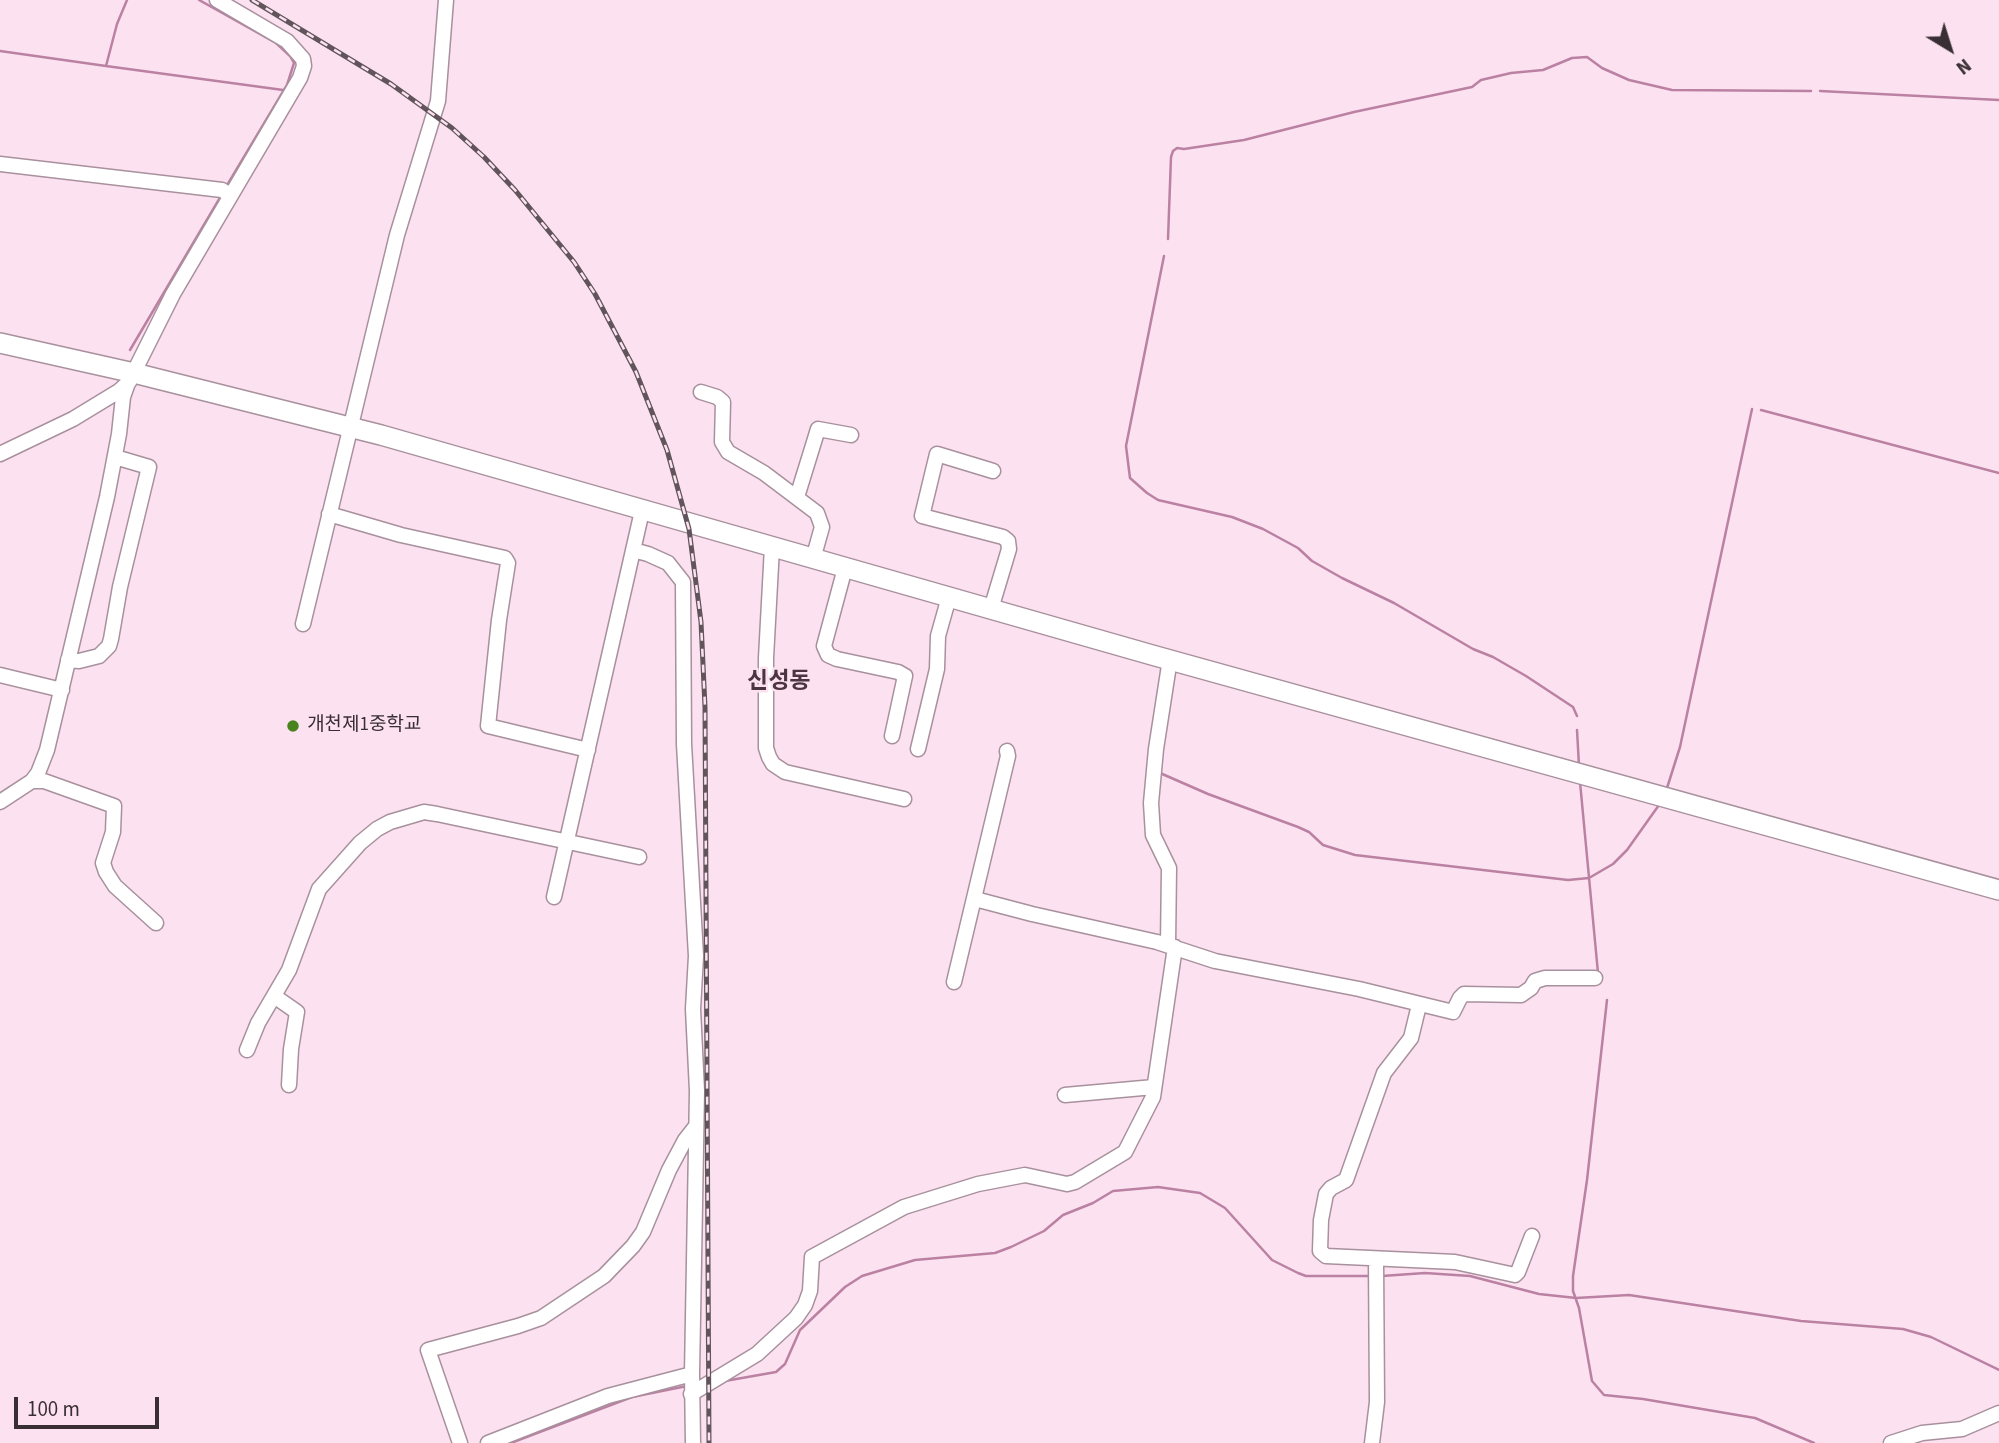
<!DOCTYPE html>
<meta charset="utf-8">
<style>
body{margin:0}
#map{position:relative;width:1999px;height:1443px;overflow:hidden;background:#fce2f0;font-family:"Source Sans 3",sans-serif}
canvas{display:block}
.north{position:absolute;left:1915px;top:14px;width:70px;height:70px;-webkit-text-stroke:5px #fce2f0;paint-order:stroke;rotate:142deg;font-size:19px;font-weight:700;line-height:28px;text-align:center;color:#382e33}
.north::after{content:'';display:block;margin:auto;width:24px;height:32px;background:#382e33;clip-path:polygon(50% 0,100% 100%,50% 72%,0 100%)}
.scale{position:absolute;left:14px;top:1397px;width:145px;height:32px;box-sizing:border-box;border:4px solid #382e33;border-top:0;padding-left:9px;font-size:21px;line-height:24px;white-space:nowrap;color:#382e33;-webkit-text-stroke:5px #fce2f0;paint-order:stroke}
</style>
<div id="map">
<canvas width="1999" height="1443"></canvas>
<div class="north">N</div>
<div class="scale">100 m</div>
</div>
<script>
const ctx = document.querySelector('canvas').getContext('2d');
ctx.lineJoin = 'round';
const shape = rows => new Path2D(rows.map(r => 'M' + r).join(''));
function trace(path, color, width, dash) { ctx.strokeStyle = color; ctx.lineWidth = width; ctx.lineCap = dash ? 'butt' : 'round'; ctx.setLineDash(dash || []); ctx.stroke(path); }
function drawText(font, color, halo, rows, align = 'center') {
  ctx.font = font + ' "Source Sans 3","Noto Sans KR",sans-serif'; ctx.lineWidth = 5; ctx.setLineDash([]); ctx.textBaseline = 'middle'; ctx.strokeStyle = halo; ctx.fillStyle = color; for (const [text, x, y, turn = 0] of rows) {
    ctx.save(); ctx.translate(x, y); ctx.rotate((+turn || 0) * Math.PI / 180); ctx.textAlign = isNaN(turn) ? turn : align; if (halo) ctx.strokeText(text, 0, 0); ctx.fillText(text, 0, 0); ctx.restore();
  }
}
trace(shape([
 [199,0,276,43,290,56,294,63,287,85,226,187],
 [0,51,106,66,117,24,127,0],
 [106,66,283,90],
 [1820,91,1999,100],
 [1168,239,1171,157,1173,151,1177,148,1184,149,1244,140,1354,112,1472,87,1481,80,1511,73,1543,70,1572,58,1587,57,1602,68,1629,80,1672,90,1811,91],
 [1164,256,1126,446,1130,478,1147,493,1158,500,1232,517,1263,529,1298,548,1312,561,1342,578,1394,603,1473,649,1493,657,1526,676,1573,707,1577,716],
 [130,350,221,196],
 [1761,410,1999,473],
 [1577,730,1579,766],
 [1160,773,1208,794,1298,827,1309,832,1323,845,1355,855,1568,880,1589,878,1613,864,1627,850,1659,805],
 [1580,782,1598,973],
 [1667,788,1680,747,1752,409],
 [1607,1000,1587,1180,1573,1276,1573,1291,1579,1308,1592,1381,1604,1395,1643,1399,1755,1418,1814,1443],
 [1382,1276,1425,1273,1470,1276,1539,1294,1576,1298,1629,1295,1801,1321,1903,1329,1931,1337,1999,1370],
 [725,1381,776,1372,785,1364,800,1330,845,1287,862,1276,915,1260,995,1253,1011,1247,1044,1231,1063,1215,1093,1203,1113,1191,1158,1187,1200,1193,1225,1208,1272,1260,1298,1273,1306,1276,1372,1276],
 [511,1443,632,1397,687,1386]
]), '#bb81a2', 2.5);
const minor = shape([
 [0,164,222,190,230,195],
 [701,392,717,397,723,402,722,442,728,452,764,473,817,513,822,527,813,559],
 [0,454,73,419,119,391,129,382,173,294,300,78,304,66,303,59,287,41,217,0],
 [797,497,818,429,851,435],
 [329,514,401,535,505,558,508,563,499,620,488,726,588,750],
 [772,547,766,658,766,748,769,757,773,764,785,772,904,799],
 [633,550,648,554,668,563,683,582,684,744,696,956,693,1009,697,1091,692,1374,693,1443],
 [845,568,824,646,828,655,837,659,898,672,905,676,892,736],
 [991,609,1009,549,1008,541,1003,537,922,516,937,454,993,471],
 [303,624,397,235,438,101,446,0],
 [68,660,79,661,99,656,109,646,111,639,120,587,149,467,115,457],
 [0,675,62,690],
 [918,749,937,669,938,636,949,597],
 [32,781,44,781,114,806,113,832,103,863,106,872,115,886,156,923],
 [0,802,32,781,38,773,47,750,107,497,119,434,123,397,128,383],
 [554,897,642,511],
 [975,899,1032,914,1157,942,1215,961,1359,989,1453,1012,1460,998,1464,994,1521,995,1531,988,1535,981,1545,978,1595,978],
 [1168,945,1169,868,1153,835,1151,803,1156,749,1170,659],
 [954,982,1008,756,1007,751],
 [274,996,297,1012,291,1049,289,1085],
 [1419,1005,1411,1038,1384,1073,1346,1180,1331,1188,1326,1194,1321,1220,1320,1251,1326,1256,1455,1262,1515,1275,1518,1272,1532,1236],
 [247,1050,258,1023,289,970,319,889,360,843,377,829,390,822,424,812,437,814,639,857],
 [1065,1095,1154,1087],
 [691,1394,757,1354,796,1318,805,1305,810,1291,812,1257,904,1207,978,1184,1025,1175,1067,1184,1075,1182,1125,1152,1153,1097,1175,947],
 [460,1443,428,1350,518,1326,541,1318,604,1276,633,1246,643,1232,669,1170,685,1140,696,1126],
 [488,1443,608,1396,692,1374],
 [1372,1443,1377,1402,1376,1260],
 [1891,1443,1922,1433,1962,1429,1999,1413]
]);
const major = shape([
 [0,343,134,373,381,435,1152,655,1999,890]
]);
trace(minor, '#a8909d', 17);
trace(major, '#a8909d', 22);
trace(minor, '#fff', 14);
trace(major, '#fff', 19);
const rail = shape([
 [252,0,391,84,452,128,484,157,515,190,574,262,595,294,636,372,667,450,689,529,701,622,705,707,709,1443]
]);
trace(rail, '#61545b', 5);
trace(rail, '#fce2f0', 2.5, [8]);
for (const [x, y, r, color] of [
 [293,726,7,"#49831e"]
]) { const dot = new Path2D(); dot.arc(x, y, r, 0, 2 * Math.PI); ctx.fillStyle = color; ctx.fill(dot); trace(dot, '#fce2f0', 2.5); }
drawText('19px', '#382e33', '#fce2f0', [
 ["개천제1중학교",307,726]
], 'left');
drawText('bold 23px', '#4a3540', '#fce2f0', [
 ["신성동",779,683]
]);
</script>
